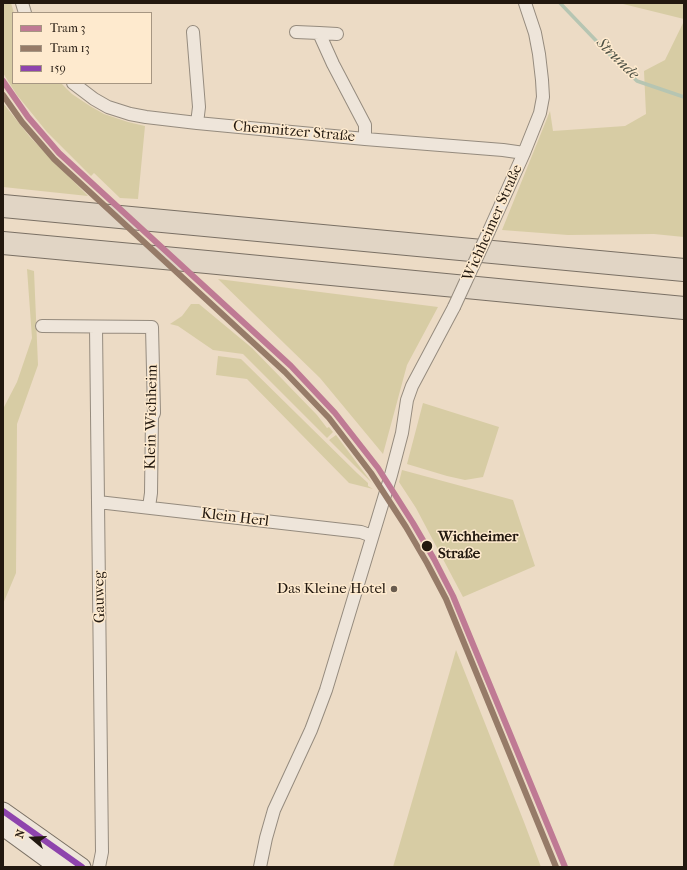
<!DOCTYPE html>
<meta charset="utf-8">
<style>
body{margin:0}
#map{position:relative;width:687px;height:870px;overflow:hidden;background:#ecdbc5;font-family:"IM FELL French Canon",serif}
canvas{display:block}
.frame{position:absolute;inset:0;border:4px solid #22180f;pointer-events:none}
.legend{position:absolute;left:12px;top:12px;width:140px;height:72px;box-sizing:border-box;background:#feeace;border:1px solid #a69682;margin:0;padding:5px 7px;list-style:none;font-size:12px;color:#22180f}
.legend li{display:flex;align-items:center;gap:8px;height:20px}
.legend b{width:20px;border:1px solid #a69682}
.north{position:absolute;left:12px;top:818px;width:40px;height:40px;-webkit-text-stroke:3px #feeace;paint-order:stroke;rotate:289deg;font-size:11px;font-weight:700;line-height:16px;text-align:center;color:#22180f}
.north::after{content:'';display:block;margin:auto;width:14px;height:18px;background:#22180f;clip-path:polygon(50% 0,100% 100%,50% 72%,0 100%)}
</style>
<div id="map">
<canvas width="687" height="870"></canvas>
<div class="frame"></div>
<ul class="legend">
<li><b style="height:5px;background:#bf7a94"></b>Tram 3</li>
<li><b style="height:5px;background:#967b68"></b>Tram 13</li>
<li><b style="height:5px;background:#8e44ad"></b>159</li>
</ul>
<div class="north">N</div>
</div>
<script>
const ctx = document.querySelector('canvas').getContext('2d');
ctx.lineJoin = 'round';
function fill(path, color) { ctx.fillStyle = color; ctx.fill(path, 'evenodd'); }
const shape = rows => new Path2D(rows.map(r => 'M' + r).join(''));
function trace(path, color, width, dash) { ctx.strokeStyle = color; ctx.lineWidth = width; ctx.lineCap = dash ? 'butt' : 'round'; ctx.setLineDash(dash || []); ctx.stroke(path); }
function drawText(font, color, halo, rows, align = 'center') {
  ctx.font = font + ' "IM FELL French Canon",serif'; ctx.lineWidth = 3; ctx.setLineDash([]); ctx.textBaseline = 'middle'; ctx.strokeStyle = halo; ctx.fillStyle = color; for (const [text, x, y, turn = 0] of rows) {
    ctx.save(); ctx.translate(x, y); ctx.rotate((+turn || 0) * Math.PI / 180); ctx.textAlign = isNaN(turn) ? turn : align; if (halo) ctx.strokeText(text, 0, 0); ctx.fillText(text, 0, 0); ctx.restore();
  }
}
fill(shape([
 [3,3,11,3,14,13,13,13,13,83,61,83,72,94,90,106,104,114,128,122,145,126,138,199,120,198,94,173,91,176,47,132,17,95,3,73],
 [619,3,684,3,684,19],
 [684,21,684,237,654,234,568,235,502,230,550,111,553,131,625,126,646,114,644,71,665,60],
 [3,103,30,137,88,196,3,187],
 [27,269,34,271,38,365,17,424,16,573,3,604,3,409,17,382,32,338],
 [218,279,438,307,407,365,383,454,320,378],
 [191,304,199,304,252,348,317,415,327,428,329,427,333,432,327,438,243,354,213,350,178,326,170,324,182,316],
 [218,356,241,359,357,473,368,483,368,486,373,489,349,483,247,379,216,375],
 [423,403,499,427,483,477,465,480,447,476,407,464],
 [336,435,372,483,329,440],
 [402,470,513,500,535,566,463,597,416,508,399,482],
 [456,650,524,822,541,867,393,867]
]), '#d7cca4');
trace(shape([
 [560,3,606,51,637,81,684,97]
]), '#b6c5b2', 3.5);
const minor = shape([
 [22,3,25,13],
 [193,32,199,107,197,123],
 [296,32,319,33,333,64,365,125,365,139],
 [319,33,337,34],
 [73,83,94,99,108,107,130,114,146,117,197,123,365,139,503,150,524,153],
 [489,231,524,153,540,113,543,97,542,80,539,54,535,33,525,3],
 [42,326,152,327,154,413,152,417,151,493,149,507],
 [96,327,102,852,99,867],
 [98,502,361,532,372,536],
 [260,867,266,838,274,810,311,730,326,690,391,475,402,433,407,400,412,386,454,307]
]);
const secondary = shape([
 [3,811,82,867],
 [3,827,58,867]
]);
const motorway = shape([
 [3,206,684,270],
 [3,243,207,262,684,308]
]);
trace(minor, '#958b7e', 14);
trace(secondary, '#7a7064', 19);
trace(motorway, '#7a7064', 24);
trace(minor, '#eee5da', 12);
trace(secondary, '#eee5da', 17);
trace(motorway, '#e1d5c5', 22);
const minorBridge = shape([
 [454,307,489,231]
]);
trace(minorBridge, '#958b7e', 14, []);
trace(minorBridge, '#eee5da', 12);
trace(shape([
 [3,811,82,867]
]), '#8e44ad', 6);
trace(shape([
 [3,81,28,117,59,153,291,366,335,413,378,468,413,523,434,559,453,596,565,867]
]), '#bf7a94', 6);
trace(shape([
 [3,95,22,122,54,159,285,372,329,418,371,473,406,527,427,563,446,599,556,867]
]), '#967b68', 6);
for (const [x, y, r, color] of [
 [427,546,6,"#22180f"],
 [394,589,4,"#695c4f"]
]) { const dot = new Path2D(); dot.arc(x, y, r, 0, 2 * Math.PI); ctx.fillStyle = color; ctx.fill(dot); trace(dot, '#feeace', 1.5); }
drawText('15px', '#22180f', '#feeace', [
 ["Chemnitzer Straße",294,132,5],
 ["Wichheimer Straße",493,223,-66],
 ["Klein Wichheim",152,417,-89],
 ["Klein Herl",235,518,7],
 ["Gauweg",100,597,-91]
]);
drawText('bold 15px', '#22180f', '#feeace', [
 ["Wichheimer",438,537],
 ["Straße",438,554]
], 'left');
drawText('15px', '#22180f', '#feeace', [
 ["Das Kleine Hotel",386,589]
], 'right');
drawText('italic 16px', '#4e5145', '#feeace', [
 ["Strunde",617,59,44]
]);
</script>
